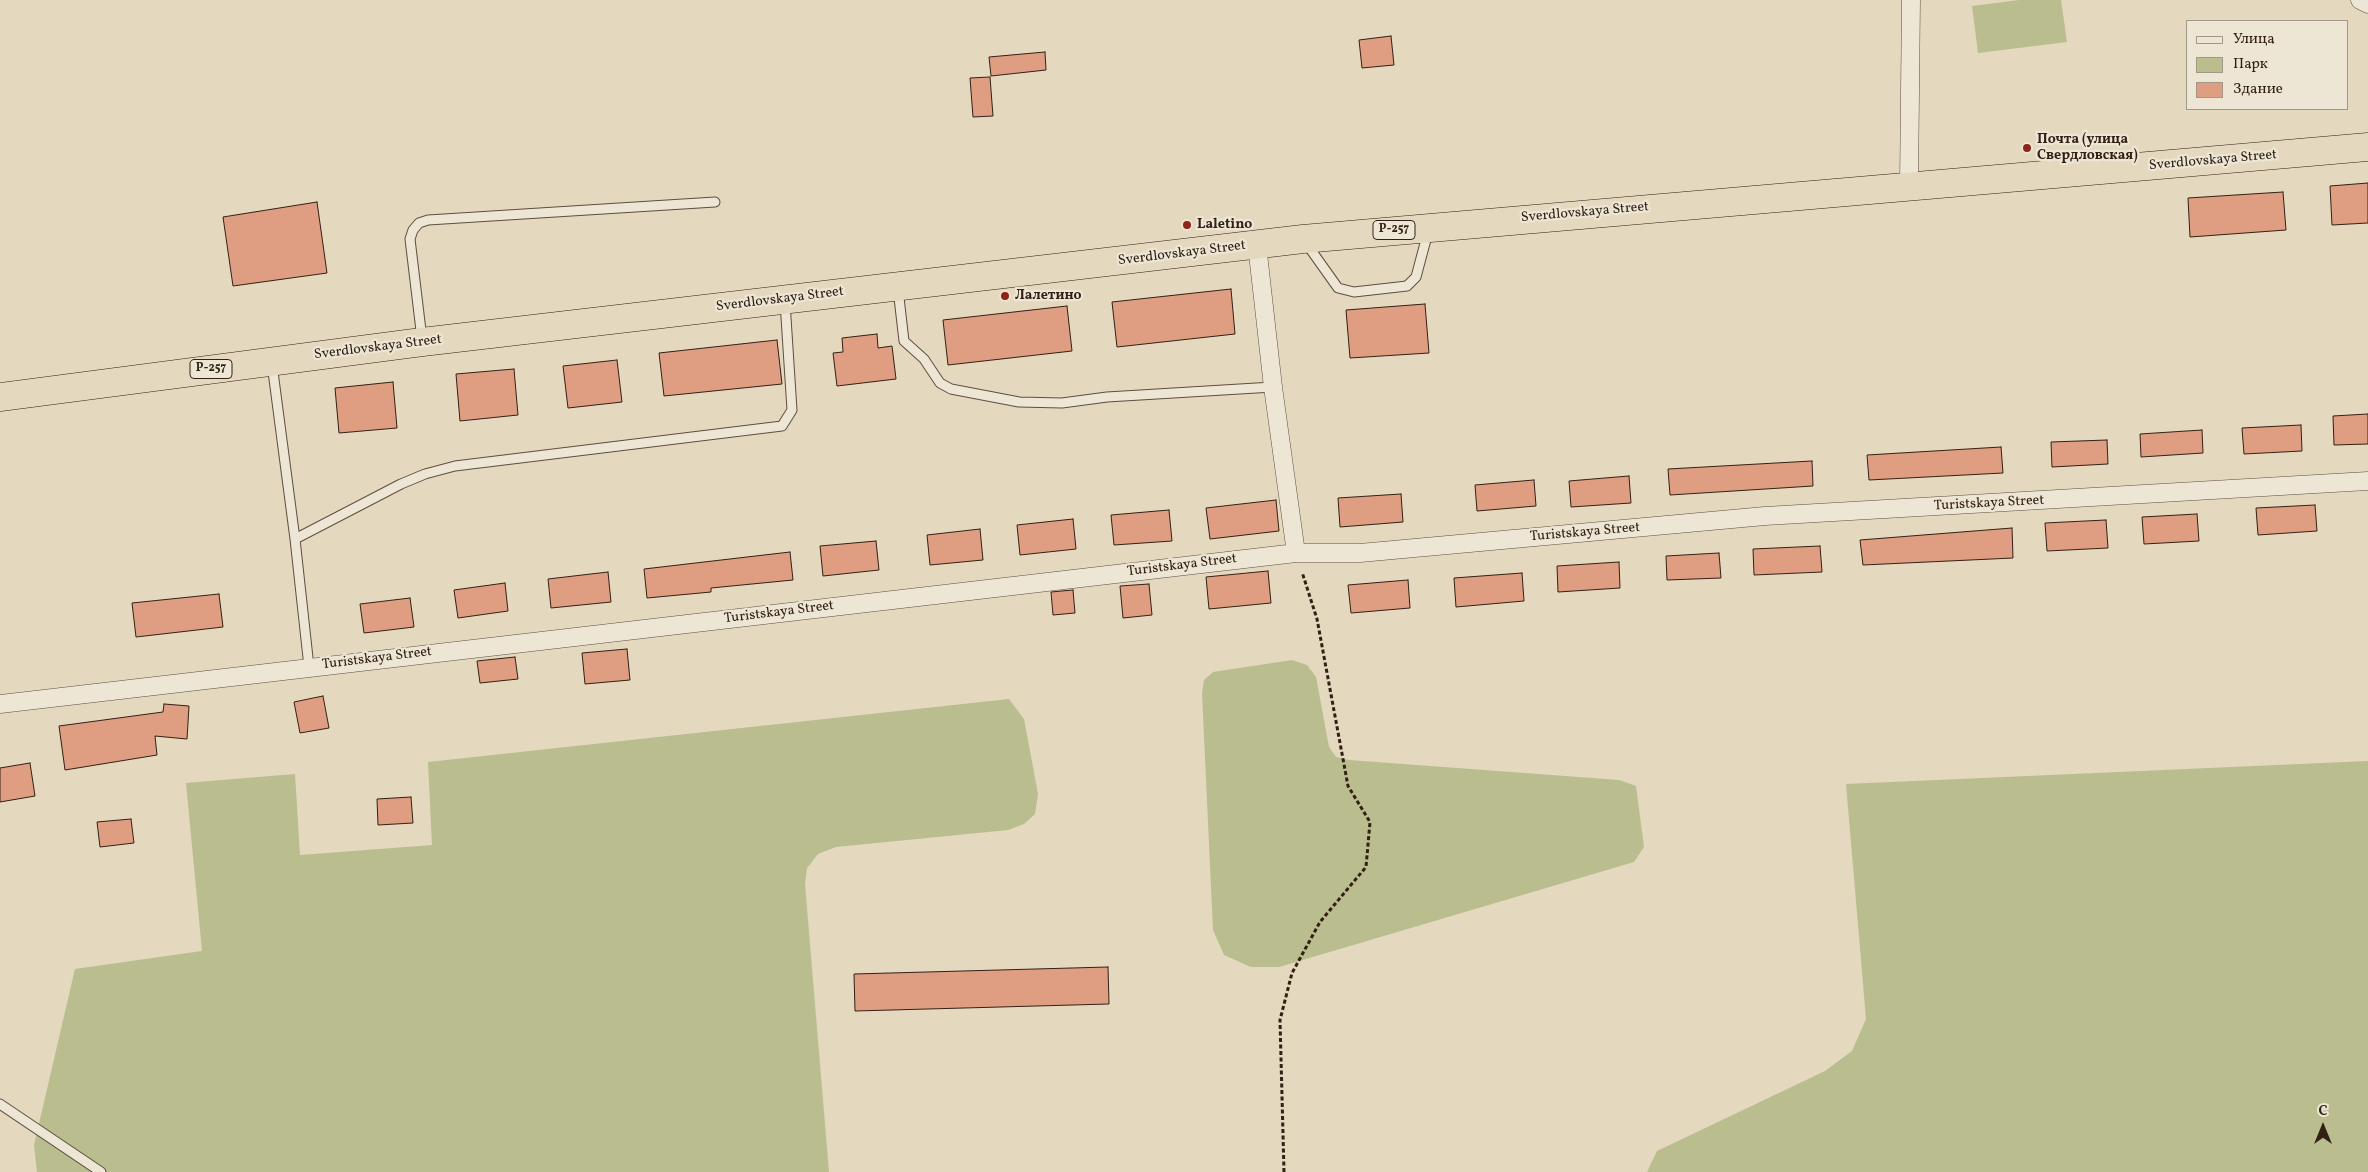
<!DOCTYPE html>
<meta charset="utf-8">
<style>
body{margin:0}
#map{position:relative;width:2368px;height:1172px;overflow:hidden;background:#e4d8bf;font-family:Vollkorn,serif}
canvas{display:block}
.legend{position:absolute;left:2186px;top:20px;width:162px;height:90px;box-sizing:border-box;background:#ede6d5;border:1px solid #a39788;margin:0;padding:6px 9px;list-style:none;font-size:15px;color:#332015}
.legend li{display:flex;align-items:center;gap:10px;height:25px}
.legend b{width:25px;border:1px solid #a39788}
.north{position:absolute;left:2298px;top:1102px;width:50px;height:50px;-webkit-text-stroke:4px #ede6d5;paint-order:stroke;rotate:0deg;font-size:14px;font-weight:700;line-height:20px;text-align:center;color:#332015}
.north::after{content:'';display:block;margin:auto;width:18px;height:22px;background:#332015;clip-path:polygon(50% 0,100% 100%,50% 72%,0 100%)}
</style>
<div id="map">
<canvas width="2368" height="1172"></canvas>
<ul class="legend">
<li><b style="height:6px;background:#ede6d5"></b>Улица</li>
<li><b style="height:14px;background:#babd8e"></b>Парк</li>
<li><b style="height:14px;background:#df9d82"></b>Здание</li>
</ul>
<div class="north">С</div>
</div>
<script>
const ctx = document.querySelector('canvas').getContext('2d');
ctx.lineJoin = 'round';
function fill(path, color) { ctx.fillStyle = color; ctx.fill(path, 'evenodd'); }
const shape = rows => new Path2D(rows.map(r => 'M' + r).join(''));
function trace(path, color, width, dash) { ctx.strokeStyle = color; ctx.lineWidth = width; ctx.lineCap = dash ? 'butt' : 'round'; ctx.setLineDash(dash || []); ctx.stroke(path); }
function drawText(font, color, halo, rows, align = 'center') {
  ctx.font = font + ' Vollkorn,serif'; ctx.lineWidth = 4.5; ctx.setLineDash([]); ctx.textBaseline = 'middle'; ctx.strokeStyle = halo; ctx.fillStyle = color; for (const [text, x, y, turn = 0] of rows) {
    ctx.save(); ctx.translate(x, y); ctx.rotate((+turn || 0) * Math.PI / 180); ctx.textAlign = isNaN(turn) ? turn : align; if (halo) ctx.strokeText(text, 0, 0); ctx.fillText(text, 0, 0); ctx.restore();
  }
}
fill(shape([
 [2019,0,2061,0,2067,42,1978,53,1972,6],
 [1292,660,1307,665,1316,677,1329,747,1336,757,1349,760,1619,780,1636,786,1644,847,1634,862,1279,967,1251,967,1224,955,1213,930,1202,693,1204,680,1213,672],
 [1009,699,1024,719,1038,794,1035,814,1024,824,1008,830,836,847,818,854,807,868,805,884,829,1172,37,1172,34,1145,75,969,202,951,186,783,295,774,300,855,432,845,428,762],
 [2368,761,2368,1172,1647,1172,1657,1151,1825,1071,1852,1051,1866,1019,1846,784]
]), '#babd8e');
const building = shape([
 [1391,36,1394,65,1362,68,1359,40,1391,36],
 [1045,52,1046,70,991,76,989,57,1045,52],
 [990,77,993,116,973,117,970,78,990,77],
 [2368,183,2368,223,2332,225,2330,186,2368,183],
 [2283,192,2286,230,2190,237,2188,198,2283,192],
 [317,202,327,273,233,286,223,217,317,202],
 [1231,289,1235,334,1117,347,1112,302,1231,289],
 [1425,304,1429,353,1350,358,1346,310,1425,304],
 [1067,306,1072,351,948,365,943,320,1067,306],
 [877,334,878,348,892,346,896,379,837,386,833,353,843,352,842,338,877,334],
 [777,340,782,384,664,396,659,353,777,340],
 [617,360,622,402,568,408,563,366,617,360],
 [514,369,518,415,460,421,456,374,514,369],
 [393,382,397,428,339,433,335,388,393,382],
 [2368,414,2368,444,2334,445,2333,416,2368,414],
 [2301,425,2302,451,2244,454,2242,428,2301,425],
 [2202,430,2203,453,2141,457,2140,434,2202,430],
 [2107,440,2108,464,2052,467,2051,442,2107,440],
 [2001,447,2003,473,1869,480,1867,455,2001,447],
 [1812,461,1813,486,1670,495,1668,469,1812,461],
 [1629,476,1631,503,1571,507,1569,481,1629,476],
 [1534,480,1536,506,1477,511,1475,485,1534,480],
 [1401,494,1403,522,1340,527,1338,498,1401,494],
 [1276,500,1279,531,1210,539,1206,508,1276,500],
 [2315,505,2317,531,2258,535,2256,508,2315,505],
 [1169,510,1172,541,1114,545,1111,515,1169,510],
 [2197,514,2199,541,2144,544,2142,517,2197,514],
 [1073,519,1076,549,1020,555,1017,525,1073,519],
 [2106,520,2108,548,2047,551,2045,523,2106,520],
 [2012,528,2013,558,1863,565,1860,540,2012,528],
 [980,529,983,560,930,565,927,535,980,529],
 [876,541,879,570,823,576,820,546,876,541],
 [1820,546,1822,572,1754,575,1753,549,1820,546],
 [790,552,793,580,711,588,711,592,647,598,644,569,790,552],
 [1719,553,1721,578,1667,580,1666,556,1719,553],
 [1619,562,1620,588,1558,592,1557,566,1619,562],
 [1268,571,1271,603,1209,609,1206,577,1268,571],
 [608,572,611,602,551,608,548,579,608,572],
 [1522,573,1524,601,1456,607,1454,578,1522,573],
 [1408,580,1410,608,1351,613,1348,585,1408,580],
 [505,583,508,611,458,618,454,590,505,583],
 [1149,584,1152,615,1123,618,1120,586,1149,584],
 [1073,590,1075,613,1053,615,1051,592,1073,590],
 [219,594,223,627,136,637,132,603,219,594],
 [410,598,414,627,364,633,360,604,410,598],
 [627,649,630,680,585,684,582,653,627,649],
 [515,657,518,679,480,683,477,661,515,657],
 [323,696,329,728,300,733,294,702,323,696],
 [164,704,189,706,187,739,155,736,157,755,65,770,59,726,163,712,164,704],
 [30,763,35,796,0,802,0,768,30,763],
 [411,797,413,823,378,825,377,799,411,797],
 [131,819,134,843,100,847,97,822,131,819],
 [1108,967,1109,1004,855,1011,854,974,1108,967]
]);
fill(building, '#df9d82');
trace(building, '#332015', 1);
const lane = shape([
 [1306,243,1338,288,1354,292,1407,286,1416,277,1428,232],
 [898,289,904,341,924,359,940,383,951,389,1019,402,1062,403,1107,397,1273,387],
 [422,339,410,239,413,230,419,223,428,220,715,202],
 [272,364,295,539,309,667],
 [295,539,401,484,425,474,455,466,782,426,792,410,785,302],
 [0,1104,101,1172]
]);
const street = shape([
 [2360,0,2368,4],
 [1909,185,1911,0],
 [1257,245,1273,387,1296,553],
 [0,704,1296,553,1360,553,1765,516,2368,481]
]);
const highway = shape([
 [0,397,422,342,1303,239,2368,147]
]);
trace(lane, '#5f4e40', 11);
trace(street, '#5f4e40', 19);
trace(highway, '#332015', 29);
trace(shape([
 [1284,1172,1280,1020,1292,973,1320,922,1366,867,1370,822,1348,786,1317,619,1302,572]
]), '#332015', 3, [4, 2.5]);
trace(lane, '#ede6d5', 9);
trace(street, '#ede6d5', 18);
trace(highway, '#e4d8bf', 28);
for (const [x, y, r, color] of [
 [2027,148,5,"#8f2418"],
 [1187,225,5,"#8f2418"],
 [1005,296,5,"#8f2418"]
]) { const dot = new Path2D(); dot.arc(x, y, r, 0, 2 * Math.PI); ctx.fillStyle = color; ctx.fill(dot); trace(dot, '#ede6d5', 2); }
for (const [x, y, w] of [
 [1394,230,42],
 [211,369,42]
]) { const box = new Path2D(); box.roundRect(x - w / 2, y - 9.5, w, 19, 4); ctx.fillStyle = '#ede6d5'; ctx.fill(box); trace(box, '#332015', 1); }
drawText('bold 12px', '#332015', null, [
 ["Р-257",1394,230],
 ["Р-257",211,369]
]);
drawText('bold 14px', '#332015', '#ede6d5', [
 ["Почта (улица",2037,140],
 ["Свердловская)",2037,156],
 ["Laletino",1197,225],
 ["Лалетино",1015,296]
], 'left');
drawText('14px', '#332015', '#ede6d5', [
 ["Sverdlovskaya Street",2213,161,-5],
 ["Sverdlovskaya Street",1585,213,-5],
 ["Sverdlovskaya Street",1182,254,-7],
 ["Sverdlovskaya Street",780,300,-7],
 ["Sverdlovskaya Street",378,348,-7],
 ["Turistskaya Street",1989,504,-3],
 ["Turistskaya Street",1585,533,-5],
 ["Turistskaya Street",1182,566,-7],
 ["Turistskaya Street",779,613,-7],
 ["Turistskaya Street",377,659,-7]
]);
</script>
